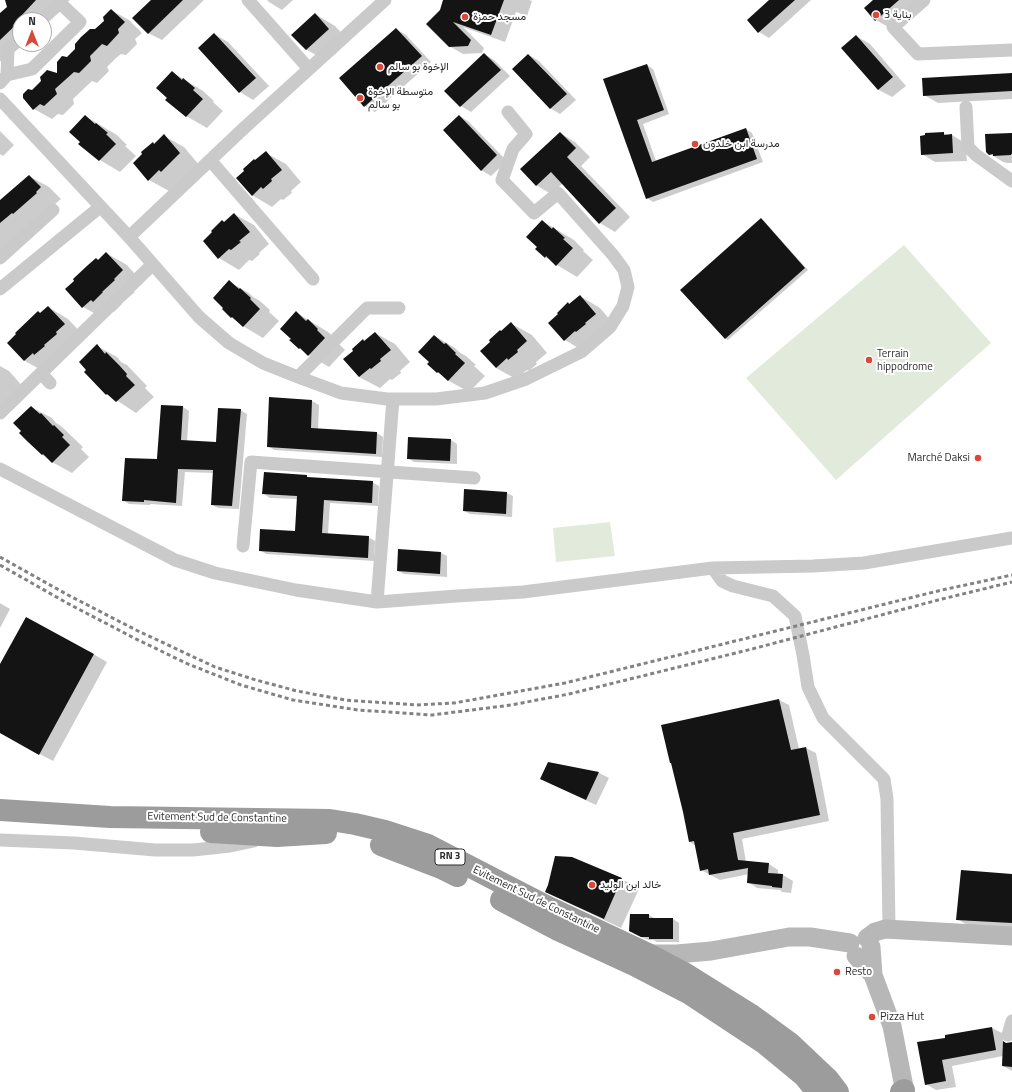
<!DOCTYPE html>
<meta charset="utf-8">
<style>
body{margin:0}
#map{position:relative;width:1012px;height:1092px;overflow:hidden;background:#fff;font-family:"Titillium Web",sans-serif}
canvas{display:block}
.north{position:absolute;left:12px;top:12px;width:40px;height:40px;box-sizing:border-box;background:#fff;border:1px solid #ababab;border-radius:50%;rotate:0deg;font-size:11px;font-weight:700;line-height:16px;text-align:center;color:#2d2d2d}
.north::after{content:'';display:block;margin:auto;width:14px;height:18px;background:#db4738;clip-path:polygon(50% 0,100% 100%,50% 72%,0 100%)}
</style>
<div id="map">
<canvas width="1012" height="1092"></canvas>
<div class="north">N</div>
</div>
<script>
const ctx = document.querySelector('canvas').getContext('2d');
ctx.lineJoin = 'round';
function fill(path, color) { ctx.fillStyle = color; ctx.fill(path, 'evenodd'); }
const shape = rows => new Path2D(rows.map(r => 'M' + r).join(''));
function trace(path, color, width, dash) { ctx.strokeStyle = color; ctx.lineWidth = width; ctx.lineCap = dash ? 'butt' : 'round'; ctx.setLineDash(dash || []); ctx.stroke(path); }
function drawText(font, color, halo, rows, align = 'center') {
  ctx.font = font + ' "Titillium Web",Vazirmatn,sans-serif'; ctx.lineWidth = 4; ctx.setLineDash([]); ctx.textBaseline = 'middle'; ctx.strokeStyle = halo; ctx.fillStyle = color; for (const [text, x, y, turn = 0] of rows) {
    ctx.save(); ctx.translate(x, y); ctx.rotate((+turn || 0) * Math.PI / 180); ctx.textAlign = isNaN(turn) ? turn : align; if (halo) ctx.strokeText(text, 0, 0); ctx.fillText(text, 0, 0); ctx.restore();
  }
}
fill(shape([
 [904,245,991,343,836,480,746,378],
 [610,522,615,556,556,562,553,528]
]), '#e1eadb');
fill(shape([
 [9,0,70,0,44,20,20,20,20,43,4,63,0,61,0,15,8,7],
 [152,0,204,0,162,40,148,33],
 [267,0,293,0,282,10,269,2],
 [444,0,529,0,532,1,527,16,516,12,505,42,463,27,484,48,482,53,463,54,449,46,441,10],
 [771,0,811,0,769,38,759,32,748,20],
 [874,0,921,0,890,28,876,20,865,8],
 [111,10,129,20,142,33,135,39,137,44,126,55,121,54,116,58,107,67,109,71,97,83,92,81,73,99,74,104,63,115,58,114,52,119,34,109,32,91,58,75,67,58,105,21],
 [315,14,335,26,349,41,327,61,307,50,293,35],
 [396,29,406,35,431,62,375,112,365,106],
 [214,34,228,42,269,86,253,100,240,92,199,48],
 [856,36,870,44,906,86,892,97,879,90,843,48],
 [484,54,494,60,510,76,471,112,461,106,446,91],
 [529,55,539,61,576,100,560,114,550,108],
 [647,65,653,69,669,114,643,124,656,161,746,129,752,133,763,162,653,202,647,198,604,80],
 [172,72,203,91,214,101,213,102,223,111,207,128,186,116,168,98],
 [1012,74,1012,99,938,103,924,95],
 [85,116,117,135,127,145,125,146,136,156,120,172,100,160],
 [460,116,469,122,507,161,491,176,481,170],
 [0,131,14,145,3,156,0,154],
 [560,133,575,142,590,157,581,166,630,217,615,232,600,223,563,183,551,194,536,185],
 [943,133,948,135,952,135,965,143,967,161,935,162,922,154],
 [1012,134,1012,163,1007,163,1003,162,990,154],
 [164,136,184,147,199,165,169,191,149,180,154,144],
 [266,153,286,164,301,182,291,191,292,193,283,200,281,199,272,207,252,195,256,161],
 [29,176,49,187,61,199,55,204,56,205,0,255,0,202],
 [234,214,254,225,269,244,259,253,260,254,252,261,249,260,239,270,219,258,224,223],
 [761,220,764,221,808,270,728,340,726,339,682,290],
 [542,221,574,240,584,250,583,251,593,260,577,277,557,265,545,257],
 [106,253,127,265,142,282,133,291,135,292,122,303,122,304,114,312,111,311,103,318,83,307,96,259,99,260],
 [229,282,249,293,253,297,260,301,270,310,269,312,279,321,263,338,243,326,238,321,232,318,223,309],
 [580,296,600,308,615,326,585,352,565,340,559,314],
 [48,307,68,319,84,336,45,372,25,361,8,343],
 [297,313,328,332,338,341,337,342,345,350,329,367,309,355,300,349,291,340],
 [512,324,532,335,547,353,536,362,537,364,529,371,527,370,516,379,496,368,491,342],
 [375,333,395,344,410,362,400,371,401,373,392,380,390,379,380,388,359,377,344,360],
 [435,336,455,348,459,352,466,356,476,365,474,366,485,376,469,392,449,381,444,376,437,372,430,362],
 [97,346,117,357,121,362,127,365,147,386,145,388,154,397,136,413,107,394],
 [0,366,9,371,25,389,0,416],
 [270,399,312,401,319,405,318,430,377,433,383,437,382,457,274,450,268,446],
 [31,407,52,418,56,423,61,426,83,447,81,449,89,457,72,473,52,462,49,458,42,455,23,431],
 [183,407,189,411,187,442,217,443,240,410,247,414,239,509,218,508,212,505,214,473,185,472,182,506,150,504,150,505,129,504,123,500,157,460],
 [451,440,457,444,457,464,414,462,408,458],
 [306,476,310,478,372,482,379,486,378,506,330,503,328,534,368,537,375,541,374,561,266,554,260,550,296,532,298,499,270,498,264,494],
 [507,493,513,496,512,517,470,514,464,511],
 [441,553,447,556,447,577,404,574,398,571],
 [0,603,10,609,0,628],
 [93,654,107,662,53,761,0,733,0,666],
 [779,700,789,705,799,749,806,748,816,753,829,821,742,839,746,862,769,864,778,870,778,875,783,875,793,881,791,893,782,892,780,890,757,888,748,882,749,874,720,880,701,870,696,846,690,842,684,811],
 [548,764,599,773,609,778,596,805,551,784],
 [572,858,622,879,639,889,621,928,564,901,547,891],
 [1012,875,1012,930,971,927,957,919],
 [631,915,649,915,656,919,673,919,679,923,679,942,657,942,653,940,648,940,637,935],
 [992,1028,1002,1033,1004,1044,1012,1045,1012,1071,1003,1066,1003,1056,952,1066,956,1087,936,1090,926,1084,946,1039,946,1036]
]), '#0003');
fill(shape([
 [5,0,36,0,22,15,22,19,0,40,0,13,7,7],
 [151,0,183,0,148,34,132,18],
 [443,0,504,0,491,35,453,22,471,40,468,46,449,47,426,24,440,10],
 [769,0,795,0,758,33,747,20],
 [873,0,899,0,875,21,864,8],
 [111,9,125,22,118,29,119,33,107,46,102,44,90,56,91,61,79,73,74,72,55,89,57,94,44,106,40,104,33,110,23,98,23,94,28,89,32,90,41,81,40,77,47,70,57,73,57,62,62,56,67,57,75,49,75,44,81,37,90,29,95,29,104,21,103,17],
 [315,13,329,29,306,50,291,35],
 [396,28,422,56,364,107,339,78],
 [214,33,256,78,239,93,198,48],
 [856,35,893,77,878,90,841,48],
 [484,53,501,70,460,107,444,91],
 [528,54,567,94,550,109,512,69],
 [647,64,664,110,637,120,652,162,746,128,757,159,646,199,603,79],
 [172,71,182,80,183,78,195,88,193,90,203,99,186,117,165,100,167,98,156,88],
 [1012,73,1012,91,923,96,922,78],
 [85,115,95,124,96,123,108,133,106,134,116,144,99,161,78,144,80,142,69,132],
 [459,115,497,155,481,171,443,130],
 [560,132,576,148,567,157,616,208,599,224,551,172,536,186,520,169],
 [944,132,944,135,952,134,953,153,921,155,920,136,925,135,925,133],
 [1012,133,1012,154,1011,154,1011,155,993,156,993,154,989,155,986,152,985,134],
 [164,134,180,153,161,172,159,170,148,181,133,163,142,154,141,152,153,142,154,144],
 [266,151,282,170,271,179,272,181,263,189,261,187,252,196,236,178,244,171,243,169,254,159,255,160],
 [29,175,41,187,36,192,37,193,13,214,12,213,0,223,0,200],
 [234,213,250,232,239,241,241,242,231,250,229,249,218,259,203,241,212,232,211,231,222,220,224,222],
 [761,218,805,268,725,339,680,290],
 [542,220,552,229,553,227,565,238,563,239,573,248,556,266,546,256,545,258,535,249,537,247,526,237],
 [106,252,123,270,114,279,115,280,102,292,103,292,93,302,91,300,82,308,65,289,74,281,73,279,88,265,96,258,98,260],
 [229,280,239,289,240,288,251,298,250,299,260,309,243,327,232,317,231,318,222,309,223,308,213,298],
 [580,295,596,314,585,323,586,324,576,332,575,331,564,341,548,323,558,314,557,313,568,302,569,304],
 [48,306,65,324,56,332,57,334,44,345,45,346,34,355,33,353,24,361,7,343,16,334,15,333,38,311,40,313],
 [296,311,306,321,308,319,318,329,317,330,325,338,308,356,300,348,299,349,289,340,291,339,280,329],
 [511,322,527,341,517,350,518,352,508,360,507,358,496,368,480,351,490,342,489,340,500,330,501,331],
 [375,332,391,350,380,359,381,361,371,369,370,368,359,377,343,359,353,351,352,349,363,339,364,341],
 [434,335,444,344,446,343,456,353,455,354,465,363,448,381,438,372,437,373,427,364,429,362,418,352],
 [97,344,105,354,106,352,119,365,127,374,126,376,135,385,116,402,107,394,106,395,84,372,86,370,79,362],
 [269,397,312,400,311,428,377,432,376,454,267,447],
 [161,405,183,406,181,440,216,442,218,408,241,409,232,506,211,505,213,470,178,469,176,503,144,500,144,502,122,501,125,458,157,459,157,458],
 [31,406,40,414,41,413,53,426,54,425,64,435,62,437,70,445,52,463,43,454,42,455,27,441,19,433,21,431,13,423],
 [408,437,451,439,450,461,407,459],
 [264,472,307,475,307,477,373,481,372,503,324,500,322,533,369,536,368,558,259,551,260,529,295,531,297,496,262,494],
 [464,489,507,492,506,514,463,511],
 [398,549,441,552,440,574,397,571],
 [26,617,94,654,39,755,0,733,0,664],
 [779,699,791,750,806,747,820,815,733,833,738,860,769,863,768,873,783,874,782,888,772,887,772,886,747,883,748,868,709,875,708,869,700,871,694,841,689,842,683,812,671,763,670,763,661,725],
 [548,762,599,772,586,800,540,779],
 [555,856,572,857,622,878,604,919,545,892,548,885],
 [961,870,1012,874,1012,923,956,920],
 [630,914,649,914,649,918,673,918,673,939,649,939,649,937,641,937,629,931],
 [992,1027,996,1050,942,1060,946,1081,925,1085,917,1042,945,1038,945,1035],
 [1003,1041,1006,1043,1012,1042,1012,1067,1002,1066]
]), '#141414');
trace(shape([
 [248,0,309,69],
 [924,0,893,27,918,54,1012,50],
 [7,75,8,49,20,39],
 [0,83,7,75,32,69,80,22,60,3,41,20],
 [0,99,129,237,199,317,229,343,263,363,298,377,341,393,387,399,436,399,485,393,526,379,581,352,610,327,623,306,628,287,624,270,613,255,558,193,534,213,502,180,513,149,526,134,508,112],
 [966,107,968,147,976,155,1012,181],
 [210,160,313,279],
 [129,237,243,129,385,0],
 [0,258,53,210],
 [0,289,100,207],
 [41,373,50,383],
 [298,377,367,308,399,308],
 [0,413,152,265],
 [0,469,175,560,215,573,296,590,377,602,457,596,523,592,713,568,813,566,864,563,1012,538],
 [243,546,251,462,474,478],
 [713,568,722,581,733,586,773,596,795,616,803,655,808,687,823,718,884,779,887,799,889,929],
 [377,602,393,399],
 [0,840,74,843,155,850,193,850,230,846,254,841],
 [1008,1035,1012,1021]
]), '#cacaca', 13);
trace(shape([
 [867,938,875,932,885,929,1012,936],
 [871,947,873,975,892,1026,905,1092],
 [648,954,677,954,711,951,789,937,810,937,850,943],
 [856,956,873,975]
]), '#b7b7b7', 19);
trace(shape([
 [0,810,110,817,330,820,355,824,385,831,428,845,548,907,648,954,686,974,750,1014,791,1044,828,1079,838,1092],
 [211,832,277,836,326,833],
 [381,845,441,868,457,876],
 [501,900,558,930,634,965,690,994,764,1043,804,1076,817,1092],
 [901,1092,904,1090]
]), '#9c9c9c', 22);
trace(shape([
 [0,557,68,595,136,630,215,667,256,680,297,691,345,700,416,705,454,703,565,683,942,590,1012,575],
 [0,565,67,603,134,638,188,664,241,685,293,700,358,710,432,715,511,705,569,694,752,649,942,599,1012,582]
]), '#828282', 3, [4, 3]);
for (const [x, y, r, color] of [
 [876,15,4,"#db4738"],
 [465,17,4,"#db4738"],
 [380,67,4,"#db4738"],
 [360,98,4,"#db4738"],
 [695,144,4,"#db4738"],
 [869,360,4,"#db4738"],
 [978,458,4,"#db4738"],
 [592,885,4,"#db4738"],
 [837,972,4,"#db4738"],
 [872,1017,4,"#db4738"]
]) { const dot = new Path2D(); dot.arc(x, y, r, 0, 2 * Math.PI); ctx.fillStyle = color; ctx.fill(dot); trace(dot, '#fff', 1.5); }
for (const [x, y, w] of [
 [450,857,30]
]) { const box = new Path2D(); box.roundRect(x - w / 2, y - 8, w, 16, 3); ctx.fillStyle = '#fff'; ctx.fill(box); trace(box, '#2d2d2d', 1); }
drawText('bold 10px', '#2d2d2d', null, [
 ["RN 3",450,857]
]);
drawText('11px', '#2d2d2d', '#fff', [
 ["بناية 3",884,15],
 ["مسجد حمزة",473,17],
 ["الإخوة بو سالم",388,67],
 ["متوسطة الإخوة",368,92],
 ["بو سالم",368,105],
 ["مدرسة ابن خلدون",703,144],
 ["Terrain",877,354],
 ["hippodrome",877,367],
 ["Marché Daksi",970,458,"right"],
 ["خالد ابن الوليد",600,885],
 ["Resto",845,972],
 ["Pizza Hut",880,1017]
], 'left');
drawText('11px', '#2d2d2d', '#fff', [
 ["Evitement Sud de Constantine",217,818,1],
 ["Evitement Sud de Constantine",536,900,26]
]);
</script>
